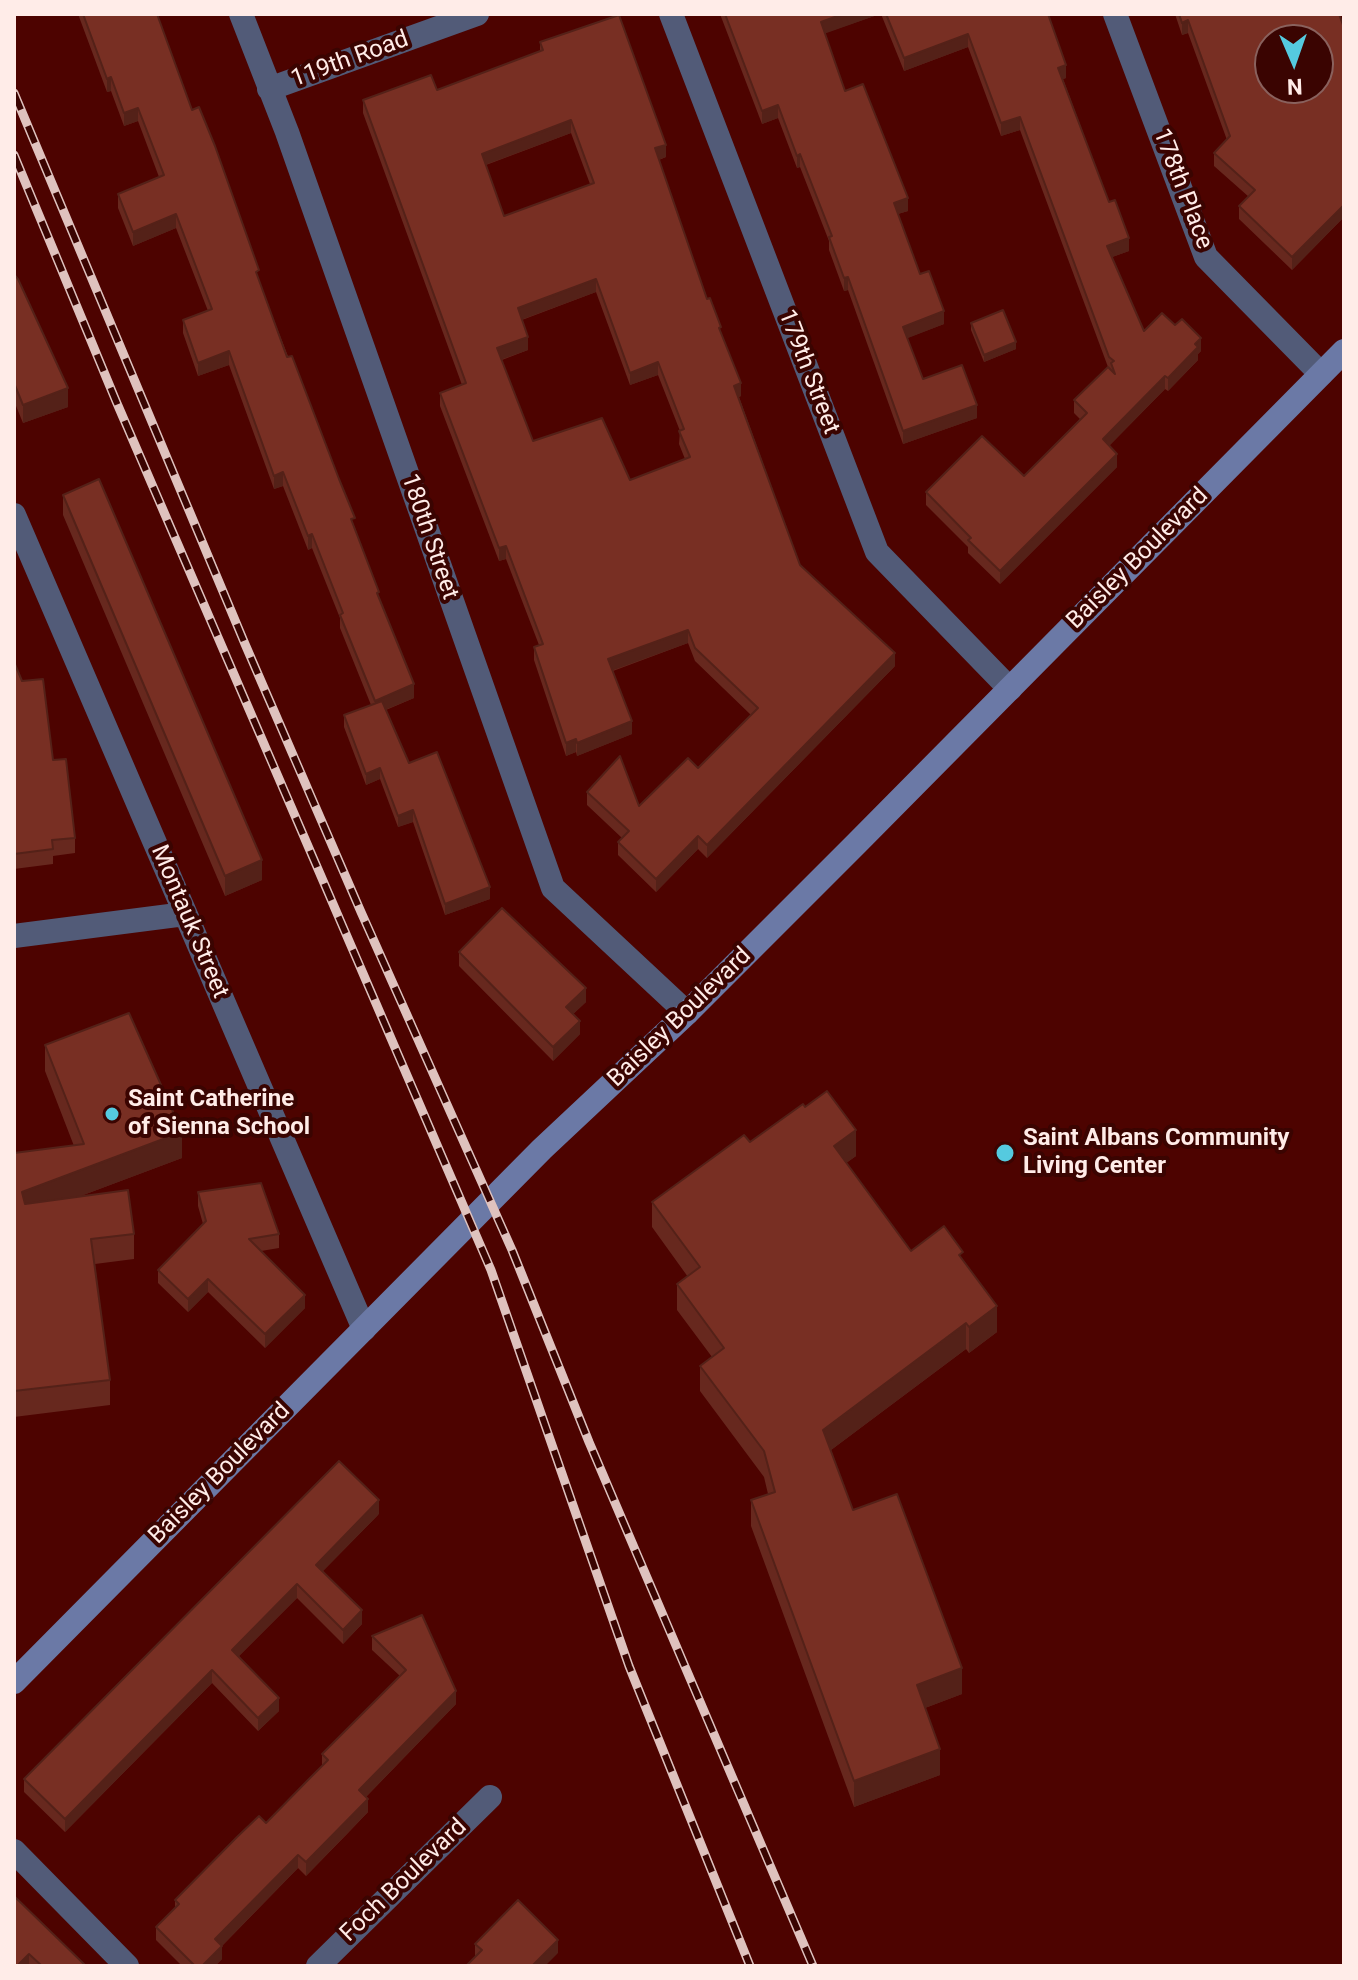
<!DOCTYPE html>
<style>
body{margin:0}
#map{position:relative;width:1358px;height:1980px;overflow:hidden;background:#4d0300;font-family:Roboto,sans-serif}
canvas{display:block}
.frame{position:absolute;inset:0;border:16px solid #ffece8;pointer-events:none}
.north{position:absolute;left:1254px;top:24px;width:80px;height:80px;box-sizing:border-box;background:#3a0401;border:2px solid #89615d;border-radius:50%;rotate:178deg;font-size:22px;font-weight:700;line-height:32px;text-align:center;color:#ffece8}
.north::after{content:'';display:block;margin:auto;width:28px;height:36px;background:#55cadf;clip-path:polygon(50% 0,100% 100%,50% 72%,0 100%)}
</style>
<div id="map">
<canvas width="1358" height="1980"></canvas>
<div class="frame"></div>
<div class="north">N</div>
</div>
<script>
const ctx = document.querySelector('canvas').getContext('2d');
ctx.lineJoin = 'round';
const shape = rows => new Path2D(rows.map(r => 'M' + r).join(''));
function trace(path, color, width, dash) { ctx.strokeStyle = color; ctx.lineWidth = width; ctx.lineCap = dash ? 'butt' : 'round'; ctx.setLineDash(dash || []); ctx.stroke(path); }
function fill(path, color) { ctx.fillStyle = color; ctx.fill(path, 'evenodd'); }
function drawText(font, color, halo, rows, align = 'center') {
  ctx.font = font + ' Roboto,sans-serif'; ctx.lineWidth = 8; ctx.setLineDash([]); ctx.textBaseline = 'middle'; ctx.strokeStyle = halo; ctx.fillStyle = color; for (const [text, x, y, turn = 0] of rows) {
    ctx.save(); ctx.translate(x, y); ctx.rotate((+turn || 0) * Math.PI / 180); ctx.textAlign = isNaN(turn) ? turn : align; if (halo) ctx.strokeText(text, 0, 0); ctx.fillText(text, 0, 0); ctx.restore();
  }
}
trace(shape([
 [241,14,287,132,553,888,687,1013],
 [671,14,877,552,1010,689],
 [1115,14,1206,257,1321,374],
 [269,89,477,14],
 [14,515,364,1329],
 [14,936,185,914],
 [14,1851,127,1966],
 [318,1966,490,1797]
]), '#525b78', 24);
trace(shape([
 [14,1682,542,1149,687,1013,857,843,1344,351]
]), '#6b79a6', 24);
const rail = shape([
 [14,93,245,644,361,912,512,1250,589,1442,813,1966],
 [14,155,116,401,491,1270,629,1666,750,1966]
]);
trace(rail, '#dfc2be', 9);
trace(rail, '#3a0401', 6, [18]);
fill(shape([
 [78,14,157,14,192,110,355,528,414,698,386,710,409,763,490,899,445,915,413,822,398,827,380,779,366,785,344,727,344,715,371,705,340,628,340,618,312,548,308,550,283,486,274,489,229,365,198,376,183,333,183,320,208,311,176,228,133,246,118,208,118,194,159,177,138,121,124,126,111,91,107,92],
 [720,14,880,14,825,33,845,91,908,211,898,214,920,274,944,324,907,338,923,379,977,418,903,444,848,290,844,291,829,250,829,241,800,167,797,168,778,118,762,124],
 [881,14,1056,14,1049,16,1066,78,1063,79,1109,202,1129,251,1112,257,1144,331,1201,351,1198,354,1198,360,1168,391,1165,389,1109,446,1117,467,1000,584,968,553,968,547,926,505,926,492,1024,476,1080,419,1074,413,1074,400,1108,367,1020,130,1001,136,968,47,904,71],
 [1175,14,1339,14,1343,25,1344,24,1344,217,1292,270,1239,219,1239,206,1249,197,1214,166,1214,153,1227,140,1188,33,1182,35],
 [540,42,666,157,659,160,707,299,721,333,741,396,739,397,800,565,895,666,707,858,698,849,656,892,618,855,618,842,622,838,587,805,587,792,639,806,698,768,751,715,695,661,688,643,613,671,632,734,577,756,576,752,566,756,534,660,534,647,539,645,506,559,499,561,440,406,440,393,462,385,363,113,363,100,437,90,540,52],
 [571,133,590,184,504,216,486,165],
 [596,292,630,385,658,375,680,431,679,444,685,459,630,480,533,441,502,360,528,350,522,320],
 [14,274,68,407,23,423,14,401],
 [971,323,1016,349,984,362,971,330],
 [63,495,262,880,225,896,63,515],
 [14,662,53,760,75,838,75,853,53,856,53,864,14,869],
 [459,952,586,1002,573,1014,580,1034,553,1061,459,966],
 [45,1045,182,1158,78,1197,134,1234,134,1259,95,1264,110,1380,110,1405,14,1417,14,1153,74,1146,45,1071],
 [750,1142,856,1156,846,1163,911,1251,963,1261,997,1332,969,1353,966,1349,831,1450,853,1510,962,1694,925,1708,940,1775,854,1807,751,1526,751,1500,768,1494,764,1477,700,1391,700,1366,712,1357,677,1310,677,1284,688,1277,652,1227,652,1202],
 [198,1192,279,1234,279,1248,261,1251,305,1308,265,1348,208,1292,188,1312,158,1283,158,1270,203,1224,198,1206],
 [379,1514,323,1571,362,1624,343,1644,297,1598,239,1656,279,1711,258,1731,212,1683,65,1832,24,1792,24,1779],
 [372,1636,456,1704,366,1797,368,1812,348,1833,306,1876,298,1868,222,1946,222,1959,215,1966,182,1966,156,1940,156,1927,175,1908,175,1900,266,1823,322,1766,322,1754,400,1676,372,1650],
 [14,1896,86,1966,14,1966],
 [475,1944,558,1953,475,1957]
]), '#67281e');
fill(shape([
 [843,14,880,14,821,35,821,22],
 [1188,20,1188,33,1182,35,1182,23],
 [968,34,968,47,904,71,904,58],
 [1066,65,1066,78,1058,81,1058,68],
 [111,77,111,91,107,92,107,79],
 [778,105,778,118,762,124,762,111],
 [138,108,138,121,124,126,124,113],
 [1020,117,1020,130,1001,136,1001,123],
 [571,120,571,133,482,166,482,154],
 [666,145,666,157,655,161,655,148],
 [800,154,800,167,797,168,797,156],
 [908,198,908,211,894,215,894,203],
 [1344,205,1344,217,1292,270,1292,257],
 [176,214,176,228,133,246,133,232],
 [1129,238,1129,251,1107,259,1107,246],
 [848,277,848,290,844,291,844,278],
 [596,279,596,292,518,321,518,308],
 [944,311,944,324,903,340,903,327],
 [528,337,528,350,497,361,497,348],
 [1201,338,1201,351,1198,354,1198,360,1168,391,1168,378],
 [1016,342,1016,349,984,362,984,355],
 [229,351,229,365,198,376,198,363],
 [658,362,658,375,630,385,630,373],
 [1165,376,1165,389,1103,452,1103,439],
 [741,383,741,396,734,399,734,386],
 [68,388,68,407,23,423,23,405],
 [977,405,977,418,903,444,903,431],
 [1117,454,1117,467,1000,584,1000,571],
 [283,472,283,486,274,489,274,476],
 [312,534,312,548,308,550,308,536],
 [506,546,506,559,499,561,499,548],
 [688,630,688,643,608,672,608,659],
 [895,653,895,666,707,858,707,845],
 [414,684,414,698,375,714,375,701],
 [632,721,632,734,577,756,577,743],
 [576,739,576,752,566,756,566,743],
 [380,768,380,779,366,785,366,774],
 [413,810,413,822,398,827,398,816],
 [698,836,698,849,656,892,656,879],
 [262,860,262,880,225,896,225,876],
 [490,887,490,899,445,915,445,904],
 [586,988,586,1002,566,1021,566,1007],
 [580,1021,580,1034,553,1061,553,1047],
 [856,1130,856,1156,834,1172,834,1146],
 [182,1132,182,1158,22,1218,22,1192],
 [208,1279,208,1292,188,1312,188,1299],
 [305,1295,305,1308,265,1348,265,1334],
 [997,1306,997,1332,969,1353,969,1327],
 [966,1323,966,1349,823,1456,823,1430],
 [379,1500,379,1514,316,1578,316,1565],
 [297,1584,297,1598,232,1663,232,1650],
 [362,1610,362,1624,343,1644,343,1630],
 [962,1668,962,1694,917,1711,917,1685],
 [212,1670,212,1683,65,1832,65,1819],
 [456,1691,456,1704,359,1804,359,1790],
 [279,1698,279,1711,258,1731,258,1718],
 [940,1749,940,1775,854,1807,854,1781],
 [368,1799,368,1812,306,1876,306,1862],
 [298,1855,298,1868,215,1953,215,1939],
 [558,1940,558,1953,545,1966,532,1966],
 [222,1946,222,1959,215,1966,202,1966],
 [29,1954,29,1966,17,1966]
]), '#542118');
const building = shape([
 [83,14,157,14,192,110,199,107,215,146,259,270,256,272,287,357,292,356,339,479,355,518,351,519,379,592,377,593,414,684,375,701,340,615,343,613,312,534,308,536,283,472,274,476,229,351,198,363,183,320,212,309,176,214,133,232,118,194,164,175,138,108,124,113,111,77,107,79,83,14],
 [725,14,843,14,821,22,845,91,863,84,908,198,894,203,920,274,929,271,944,311,903,327,923,379,962,365,977,405,903,431,848,277,844,278,829,237,832,236,800,154,797,156,778,105,762,111,725,14],
 [886,14,1048,14,1066,65,1058,68,1109,202,1115,200,1129,238,1107,246,1144,331,1162,313,1175,325,1182,319,1201,338,1195,344,1198,347,1168,378,1165,376,1103,439,1117,454,1000,571,968,540,971,538,926,492,982,436,1024,476,1087,413,1074,400,1108,367,1115,374,1111,363,1114,361,1109,357,1020,117,1001,123,968,34,904,58,886,14],
 [1179,14,1339,14,1343,25,1344,24,1344,205,1292,257,1239,206,1255,190,1214,153,1230,136,1188,20,1182,23,1179,14],
 [1270,40,1318,40,1318,88,1270,88,1270,40],
 [619,15,666,145,655,148,707,299,710,298,721,327,719,328,741,383,734,386,800,565,895,653,707,845,698,836,656,879,618,842,629,831,587,792,620,756,639,806,688,758,698,768,758,708,695,648,688,630,608,659,632,721,577,743,576,739,566,743,534,647,543,644,506,546,499,548,440,393,466,383,363,100,431,75,437,90,543,50,540,42,619,15],
 [571,120,594,183,504,216,482,154,571,120],
 [596,279,630,373,658,362,684,429,679,431,690,457,630,480,602,418,533,441,497,348,528,337,518,308,596,279],
 [14,274,18,279,68,388,23,405,14,383,14,274],
 [1003,310,1016,342,984,355,971,323,1003,310],
 [99,479,262,860,225,876,63,495,99,479],
 [14,662,22,681,43,679,53,760,66,759,75,838,52,840,53,849,14,854,14,662],
 [382,701,409,763,437,752,490,887,445,904,413,810,398,816,380,768,366,774,344,715,382,701],
 [502,908,586,988,566,1007,580,1021,553,1047,459,952,502,908],
 [129,1013,182,1132,22,1192,25,1204,128,1190,134,1234,91,1239,110,1380,14,1391,14,1153,84,1144,45,1045,129,1013],
 [827,1091,856,1130,834,1146,911,1251,944,1226,963,1252,959,1255,997,1306,969,1327,966,1323,823,1430,853,1510,897,1494,962,1668,917,1685,940,1749,854,1781,751,1500,775,1492,764,1451,700,1366,724,1348,677,1284,700,1267,652,1202,744,1135,750,1142,803,1104,805,1107,827,1091],
 [261,1183,279,1234,249,1239,305,1295,265,1334,208,1279,188,1299,158,1270,206,1221,198,1192,261,1183],
 [339,1461,379,1500,316,1565,362,1610,343,1630,297,1584,232,1650,279,1698,258,1718,212,1670,65,1819,24,1779,339,1461],
 [422,1615,456,1691,359,1790,368,1799,306,1862,298,1855,215,1939,222,1946,202,1966,195,1966,156,1927,179,1904,175,1900,237,1837,259,1816,266,1823,308,1780,328,1760,322,1754,406,1670,372,1636,422,1615],
 [14,1896,86,1966,42,1966,29,1954,17,1966,14,1966,14,1896],
 [518,1900,558,1940,532,1966,466,1966,482,1950,475,1944,518,1900]
]);
fill(building, '#782f23');
trace(building, '#542118', 2);
for (const [x, y, r, color] of [
 [112,1114,8,"#55cadf"],
 [1005,1153,10,"#55cadf"]
]) { const dot = new Path2D(); dot.arc(x, y, r, 0, 2 * Math.PI); ctx.fillStyle = color; ctx.fill(dot); trace(dot, '#3a0401', 3); }
drawText('24px', '#ffece8', '#3a0401', [
 ["119th Road",350,60,-20],
 ["178th Place",1182,189,69],
 ["179th Street",808,372,69],
 ["180th Street",429,537,71],
 ["Baisley Boulevard",1138,559,-45],
 ["Montauk Street",189,922,67],
 ["Baisley Boulevard",680,1018,-44],
 ["Baisley Boulevard",220,1474,-45],
 ["Foch Boulevard",404,1881,-44]
]);
drawText('bold 24px', '#ffece8', '#3a0401', [
 ["Saint Catherine",128,1100],
 ["of Sienna School",128,1128],
 ["Saint Albans Community",1023,1139],
 ["Living Center",1023,1167]
], 'left');
</script>
